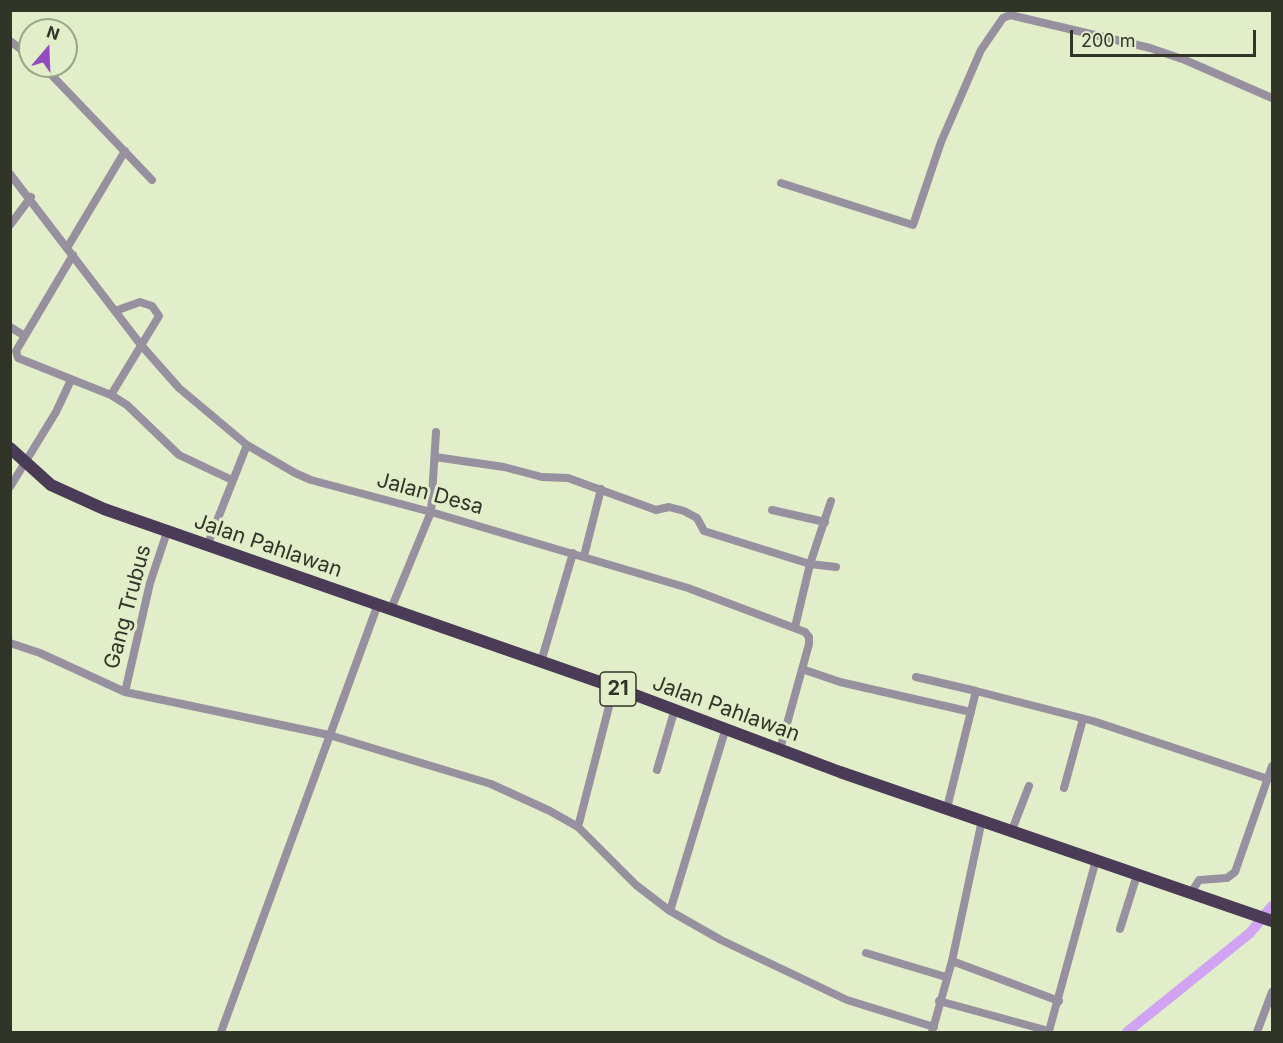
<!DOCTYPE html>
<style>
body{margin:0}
#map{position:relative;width:1283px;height:1043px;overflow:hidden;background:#e1eec9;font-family:Inter,sans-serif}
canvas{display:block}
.frame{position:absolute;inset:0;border:12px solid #303527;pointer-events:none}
.north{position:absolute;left:18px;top:18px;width:60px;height:60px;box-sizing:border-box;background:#e1eec9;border:2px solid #9aa488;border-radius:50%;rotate:19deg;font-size:16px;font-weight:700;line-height:24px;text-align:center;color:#303527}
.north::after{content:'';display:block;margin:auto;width:21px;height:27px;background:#924dc1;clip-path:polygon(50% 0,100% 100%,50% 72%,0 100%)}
.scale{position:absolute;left:1070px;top:30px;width:186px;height:27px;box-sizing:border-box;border:3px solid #303527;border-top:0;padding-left:8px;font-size:18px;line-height:21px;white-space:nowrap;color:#303527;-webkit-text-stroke:4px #e1eec9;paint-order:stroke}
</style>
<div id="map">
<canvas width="1283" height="1043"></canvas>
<div class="frame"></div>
<div class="north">N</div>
<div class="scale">200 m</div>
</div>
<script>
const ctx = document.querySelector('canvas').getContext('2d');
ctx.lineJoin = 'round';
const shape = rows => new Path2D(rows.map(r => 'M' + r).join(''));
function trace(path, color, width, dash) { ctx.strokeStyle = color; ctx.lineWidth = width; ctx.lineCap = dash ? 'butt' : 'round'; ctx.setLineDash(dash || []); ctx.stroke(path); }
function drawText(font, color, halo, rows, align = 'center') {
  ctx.font = font + ' Inter,sans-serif'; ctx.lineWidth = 6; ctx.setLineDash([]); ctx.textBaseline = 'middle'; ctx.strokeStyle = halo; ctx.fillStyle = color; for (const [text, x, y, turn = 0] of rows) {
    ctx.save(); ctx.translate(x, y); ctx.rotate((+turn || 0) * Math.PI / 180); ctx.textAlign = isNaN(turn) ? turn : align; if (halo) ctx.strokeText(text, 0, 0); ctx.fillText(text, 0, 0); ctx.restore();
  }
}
trace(shape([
 [1127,1032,1250,933,1272,906]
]), '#d0a4f3', 10);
trace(shape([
 [10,41,30,56],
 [43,66,152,180],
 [10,174,141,345,179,388,247,445,295,473,311,480,431,512,688,588,805,632,809,637,809,644,780,749],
 [781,183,913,225,941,142,981,50,1003,18,1010,15,1150,48,1185,60,1272,98],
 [10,225,31,197],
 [67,248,125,151],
 [73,255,16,351,18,358,111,395,159,316,152,306,140,302,115,311],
 [10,327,25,336],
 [111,395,127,405,179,455,232,480],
 [435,457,504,467,542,477,568,478,656,510,669,507,684,511,697,518,704,531,810,564,836,567],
 [10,487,56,412,71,380],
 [772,510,825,522],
 [207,546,247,445],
 [584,556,601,489],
 [391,609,431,512,436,432],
 [795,627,810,564,831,501],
 [10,643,40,653,125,692,329,735,491,784,550,811,578,827,636,885,670,911,721,940,847,1000,934,1027],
 [541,662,573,553],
 [802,669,840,682,971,712],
 [916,677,976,691],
 [125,692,150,583,167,532],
 [657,770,674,712],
 [1064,788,1083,719],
 [947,808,976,691,1093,721,1268,779],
 [578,827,614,687],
 [1012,830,1029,786],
 [1191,893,1199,880,1227,878,1235,872,1272,766],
 [670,911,725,731],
 [1120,929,1137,875],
 [866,953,946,977],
 [952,961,1059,1001],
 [939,1001,1049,1031,1096,860],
 [221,1032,378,604],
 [932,1032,952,961,982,820],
 [1257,1032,1272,992]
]), '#97909e', 8);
trace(shape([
 [10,448,51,485,104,509,614,687,840,772,1272,921]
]), '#4a3c56', 12);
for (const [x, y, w] of [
 [618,689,36]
]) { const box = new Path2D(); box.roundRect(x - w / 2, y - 17, w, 34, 4.5); ctx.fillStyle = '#e1eec9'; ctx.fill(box); trace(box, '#303527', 1.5); }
drawText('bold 20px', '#303527', null, [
 ["21",618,689]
]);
drawText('21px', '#303527', '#e1eec9', [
 ["Jalan Desa",430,494,15],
 ["Jalan Pahlawan",268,546,19],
 ["Gang Trubus",128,607,-75],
 ["Jalan Pahlawan",726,709,20]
]);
</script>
